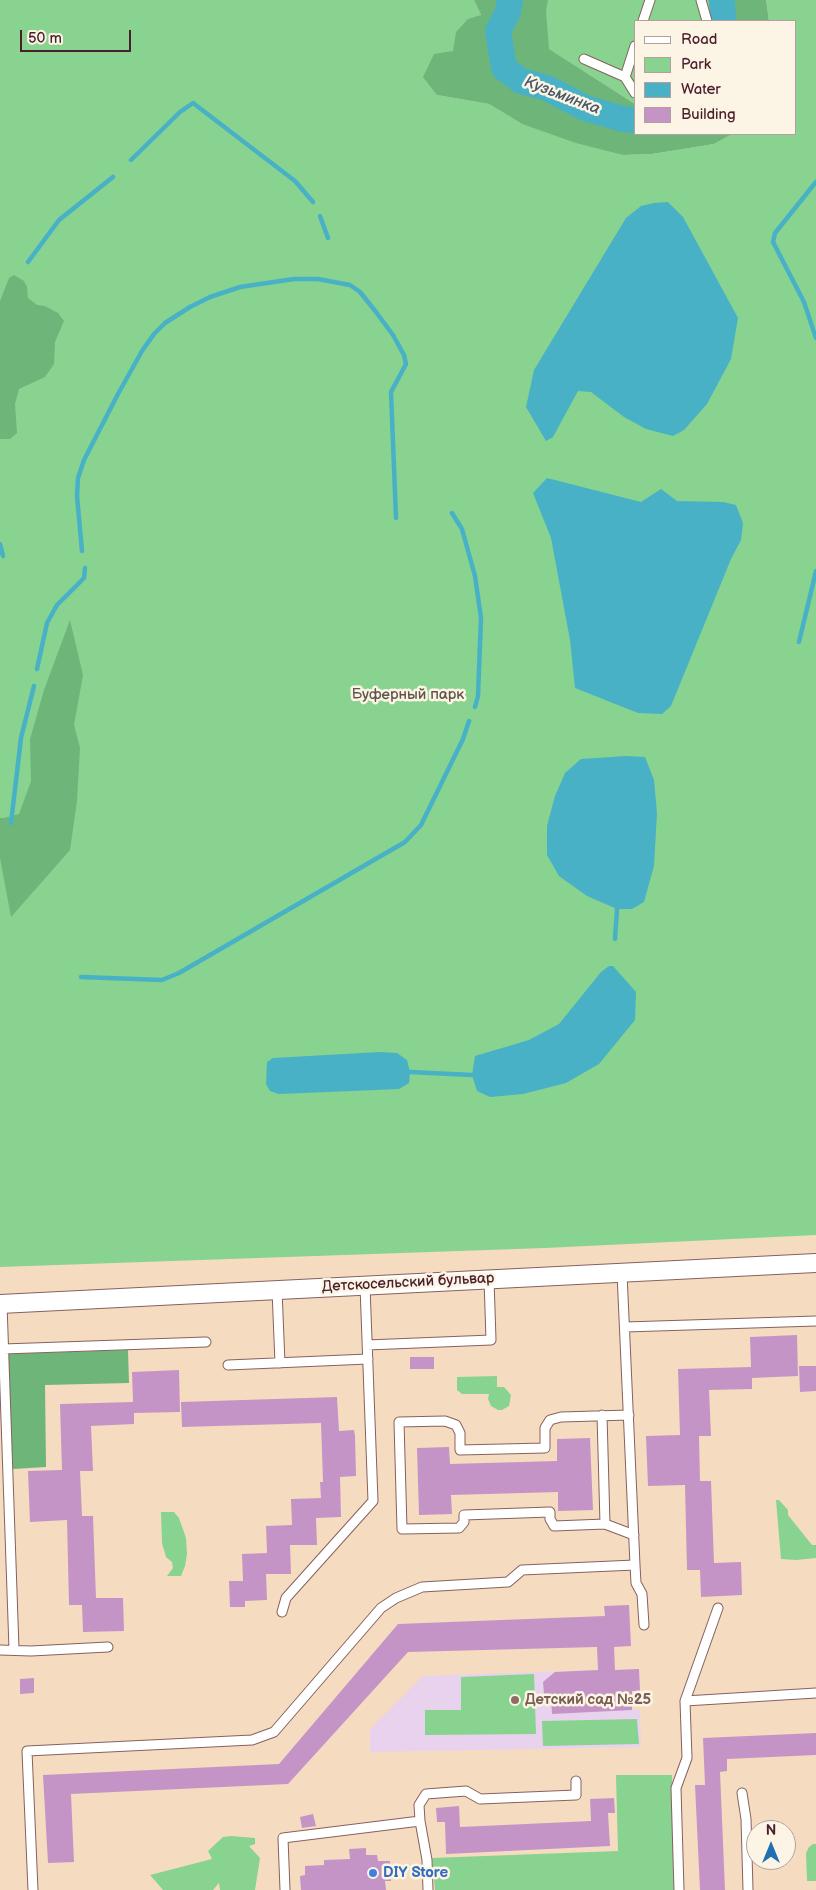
<!DOCTYPE html>
<meta charset="utf-8">
<style>
body{margin:0}
#map{position:relative;width:816px;height:1890px;overflow:hidden;background:#f5dcc0;font-family:"Balsamiq Sans",sans-serif}
canvas{display:block}
.legend{position:absolute;left:634px;top:20px;width:162px;height:115px;box-sizing:border-box;background:#fcf5e5;border:1px solid #b59f9b;margin:0;padding:6px 9px;list-style:none;font-size:15px;color:#4a1f2b}
.legend li{display:flex;align-items:center;gap:10px;height:25px}
.legend b{width:25px;border:1px solid #b59f9b}
.north{position:absolute;left:746px;top:1820px;width:50px;height:50px;box-sizing:border-box;background:#fcf5e5;border:1px solid #b59f9b;border-radius:50%;rotate:0deg;font-size:14px;font-weight:700;line-height:20px;text-align:center;color:#4a1f2b}
.north::after{content:'';display:block;margin:auto;width:18px;height:22px;background:#1f6fb2;clip-path:polygon(50% 0,100% 100%,50% 72%,0 100%)}
.scale{position:absolute;left:20px;top:30px;width:111px;height:22px;box-sizing:border-box;border:2px solid #4a1f2b;border-top:0;padding-left:6px;font-size:15px;line-height:18px;white-space:nowrap;color:#4a1f2b;-webkit-text-stroke:4px #fcf5e5;paint-order:stroke}
</style>
<div id="map">
<canvas width="816" height="1890"></canvas>
<ul class="legend">
<li><b style="height:6px;background:#fff"></b>Road</li>
<li><b style="height:14px;background:#88d390"></b>Park</li>
<li><b style="height:14px;background:#48b1c6"></b>Water</li>
<li><b style="height:14px;background:#c494c7"></b>Building</li>
</ul>
<div class="north">N</div>
<div class="scale">50 m</div>
</div>
<script>
const ctx = document.querySelector('canvas').getContext('2d');
ctx.lineJoin = 'round';
function fill(path, color) { ctx.fillStyle = color; ctx.fill(path, 'evenodd'); }
const shape = rows => new Path2D(rows.map(r => 'M' + r).join(''));
function trace(path, color, width, dash) { ctx.strokeStyle = color; ctx.lineWidth = width; ctx.lineCap = dash ? 'butt' : 'round'; ctx.setLineDash(dash || []); ctx.stroke(path); }
function drawText(font, color, halo, rows, align = 'center') {
  ctx.font = font + ' "Balsamiq Sans",sans-serif'; ctx.lineWidth = 5; ctx.setLineDash([]); ctx.textBaseline = 'middle'; ctx.strokeStyle = halo; ctx.fillStyle = color; for (const [text, x, y, turn = 0] of rows) {
    ctx.save(); ctx.translate(x, y); ctx.rotate((+turn || 0) * Math.PI / 180); ctx.textAlign = isNaN(turn) ? turn : align; if (halo) ctx.strokeText(text, 0, 0); ctx.fillText(text, 0, 0); ctx.restore();
  }
}
fill(shape([
 [597,1647,614,1647,615,1670,639,1669,640,1691,632,1691,632,1710,640,1710,641,1747,370,1752,370,1729,423,1676,598,1670]
]), '#e9d2ed');
fill(shape([
 [0,0,474,0,481,15,453,51,437,95,489,104,522,124,623,155,652,154,714,144,732,134,795,134,795,21,769,21,766,0,816,0,816,1235,545,1248,0,1267],
 [523,0,708,0,713,21,635,21,635,104,514,27],
 [497,1376,497,1387,504,1387,511,1395,509,1406,502,1410,498,1410,491,1406,488,1399,489,1394,462,1394,457,1390,457,1377],
 [776,1500,779,1500,788,1510,788,1515,812,1545,816,1545,816,1558,796,1560,781,1559],
 [161,1512,174,1512,179,1518,186,1538,187,1554,185,1566,181,1576,167,1576,173,1568,172,1562,166,1557,162,1543],
 [534,1674,536,1734,425,1735,425,1710,461,1710,461,1677],
 [637,1719,639,1744,543,1746,542,1721],
 [616,1775,672,1775,674,1890,435,1890,432,1858,618,1851],
 [231,1836,255,1838,255,1844,249,1846,260,1858,255,1890,220,1890,219,1883,213,1890,163,1890,150,1875,212,1859,208,1851,223,1837],
 [813,1844,816,1844,816,1881,807,1881,806,1853,809,1847]
]), '#88d390');
fill(shape([
 [474,0,548,0,546,11,549,49,635,104,635,134,732,134,714,144,652,154,623,155,576,143,522,124,489,104,437,95,423,77,434,54,453,51,456,32,468,19,481,15],
 [708,0,766,0,769,21,713,21],
 [14,275,24,281,27,287,28,298,37,305,45,306,58,313,64,321,55,342,54,364,45,377,19,389,15,404,17,433,10,439,0,439,0,301,9,278],
 [70,620,83,675,74,725,80,748,77,801,70,850,11,917,0,858,0,818,4,818,19,814,31,781,30,739,44,690],
 [128,1350,129,1383,45,1385,46,1467,13,1469,7,1354]
]), '#6eb57a');
fill(shape([
 [668,202,683,217,738,318,731,359,707,404,684,430,673,436,646,429,624,417,591,392,578,391,553,437,546,441,526,407,534,370,626,218,641,206,654,203],
 [547,478,641,502,661,489,677,501,723,502,736,505,743,523,741,540,731,559,671,706,662,714,638,713,575,688,570,640,551,538,533,493],
 [626,756,645,757,654,780,657,813,654,866,644,902,632,909,617,909,587,896,559,876,547,855,547,826,555,796,565,773,581,759],
 [609,966,613,966,636,992,635,1020,599,1064,566,1083,523,1094,490,1097,477,1091,472,1075,475,1056,529,1040,559,1024,601,972],
 [380,1052,397,1053,407,1060,410,1072,409,1083,399,1089,279,1094,270,1091,266,1084,267,1062,273,1058]
]), '#48b1c6');
trace(shape([
 [131,160,180,112,193,103,295,181,313,202],
 [816,182,775,233,773,242,804,302,816,338],
 [320,216,328,238],
 [28,262,59,220,113,177],
 [452,513,462,529,475,576,481,618,478,696,475,707],
 [0,544,3,556],
 [82,551,77,496,78,478,84,460,118,394,142,351,154,334,165,323,190,307,210,297,240,287,294,279,318,279,350,285,360,292,376,312,393,335,404,355,406,364,391,392,396,518],
 [799,642,816,571],
 [37,669,47,623,57,605,84,578,85,568],
 [11,823,21,738,34,686],
 [615,939,617,909],
 [81,977,162,980,179,973,405,842,421,825,463,739,469,721],
 [410,1072,472,1075]
]), '#48b1c6', 4.5);
trace(shape([
 [510,0,508,12,498,31,504,68,521,81,547,88,585,108,623,119,635,120],
 [722,0,723,21]
]), '#48b1c6', 26);
fill(shape([
 [797,1335,798,1376,752,1378,752,1389,709,1390,711,1436,699,1436,700,1481,711,1481,714,1563,741,1562,742,1595,701,1597,700,1570,687,1570,685,1485,648,1486,646,1436,680,1435,678,1369,751,1367,750,1337],
 [410,1357,434,1357,434,1369,410,1369],
 [799,1366,816,1366,816,1391,800,1392],
 [179,1370,180,1412,134,1413,134,1424,91,1426,93,1471,80,1471,82,1516,93,1516,96,1598,123,1598,124,1631,83,1632,82,1605,69,1605,67,1520,30,1522,28,1471,62,1470,60,1404,133,1402,132,1372],
 [337,1397,339,1431,354,1430,355,1436,356,1476,340,1477,341,1517,316,1518,317,1545,290,1545,291,1574,266,1574,267,1600,245,1601,245,1607,230,1607,229,1581,243,1581,242,1554,267,1553,266,1526,292,1525,291,1499,321,1498,320,1482,323,1482,321,1423,182,1427,181,1402],
 [590,1438,593,1510,558,1511,558,1492,451,1495,452,1514,419,1515,417,1448,449,1447,450,1464,557,1461,557,1439],
 [629,1605,631,1646,614,1647,615,1670,639,1669,640,1691,632,1691,632,1710,552,1714,551,1694,544,1694,543,1682,555,1672,598,1670,597,1647,408,1652,288,1784,71,1794,74,1862,48,1863,43,1775,279,1764,398,1624,605,1616,604,1606],
 [34,1678,34,1693,20,1694,20,1679],
 [816,1733,816,1755,727,1759,727,1771,720,1772,725,1890,700,1890,695,1785,705,1785,703,1738],
 [614,1798,615,1813,608,1813,610,1846,446,1854,445,1822,437,1822,436,1808,459,1806,460,1827,591,1821,590,1799],
 [313,1814,316,1826,302,1828,300,1817],
 [366,1848,366,1855,377,1855,378,1861,390,1861,391,1881,385,1881,386,1890,301,1890,300,1876,305,1875,305,1866,324,1865,324,1860,350,1859,349,1849]
]), '#c494c7');
const service = shape([
 [701,0,707,21],
 [643,21,650,0],
 [584,59,625,77,635,93],
 [625,77,635,46],
 [622,1273,635,1565,636,1583,642,1594,644,1625],
 [277,1290,280,1363],
 [2,1304,14,1649],
 [625,1327,816,1321],
 [367,1345,491,1340,489,1279],
 [3,1349,206,1342],
 [228,1365,368,1359],
 [602,1415,605,1524],
 [629,1415,561,1417,550,1420,545,1428,545,1448,460,1450,460,1433,456,1425,445,1421,399,1422,402,1529,459,1528,464,1522,464,1515,550,1512,550,1519,554,1526,605,1524,634,1535],
 [282,1612,286,1598,373,1501,365,1286],
 [0,1650,31,1651,108,1647],
 [685,1701,718,1608],
 [742,1793,746,1819,748,1890],
 [33,1890,27,1751,252,1740,274,1732,381,1608,396,1598,422,1587,508,1582,522,1570,635,1565],
 [285,1890,283,1838,420,1821],
 [428,1890,427,1860,420,1821,419,1805,426,1794,466,1791,480,1799,576,1795,576,1781],
 [679,1890,676,1788,687,1758,685,1701,816,1693]
]);
const minor = shape([
 [0,1304,816,1263]
]);
trace(service, '#86615f', 11);
trace(minor, '#86615f', 20);
trace(service, '#fff', 9);
trace(minor, '#fff', 18);
for (const [x, y, r, color] of [
 [515,1700,5,"#8d6e63"],
 [373,1873,5,"#3f7fe0"]
]) { const dot = new Path2D(); dot.arc(x, y, r, 0, 2 * Math.PI); ctx.fillStyle = color; ctx.fill(dot); trace(dot, '#fcf5e5', 2); }
drawText('15px', '#5d5549', '#fcf5e5', [
 ["Буферный парк",408,695]
]);
drawText('15px', '#4a1f2b', '#fcf5e5', [
 ["Детскосельский бульвар",408,1283,-3]
]);
drawText('bold 15px', '#785e54', '#fcf5e5', [
 ["Детский сад №25",525,1700]
], 'left');
drawText('bold 15px', '#366cbe', '#fcf5e5', [
 ["DIY Store",383,1873]
], 'left');
drawText('italic 16px', '#495969', '#fcf5e5', [
 ["Кузьминка",562,96,21]
]);
</script>
